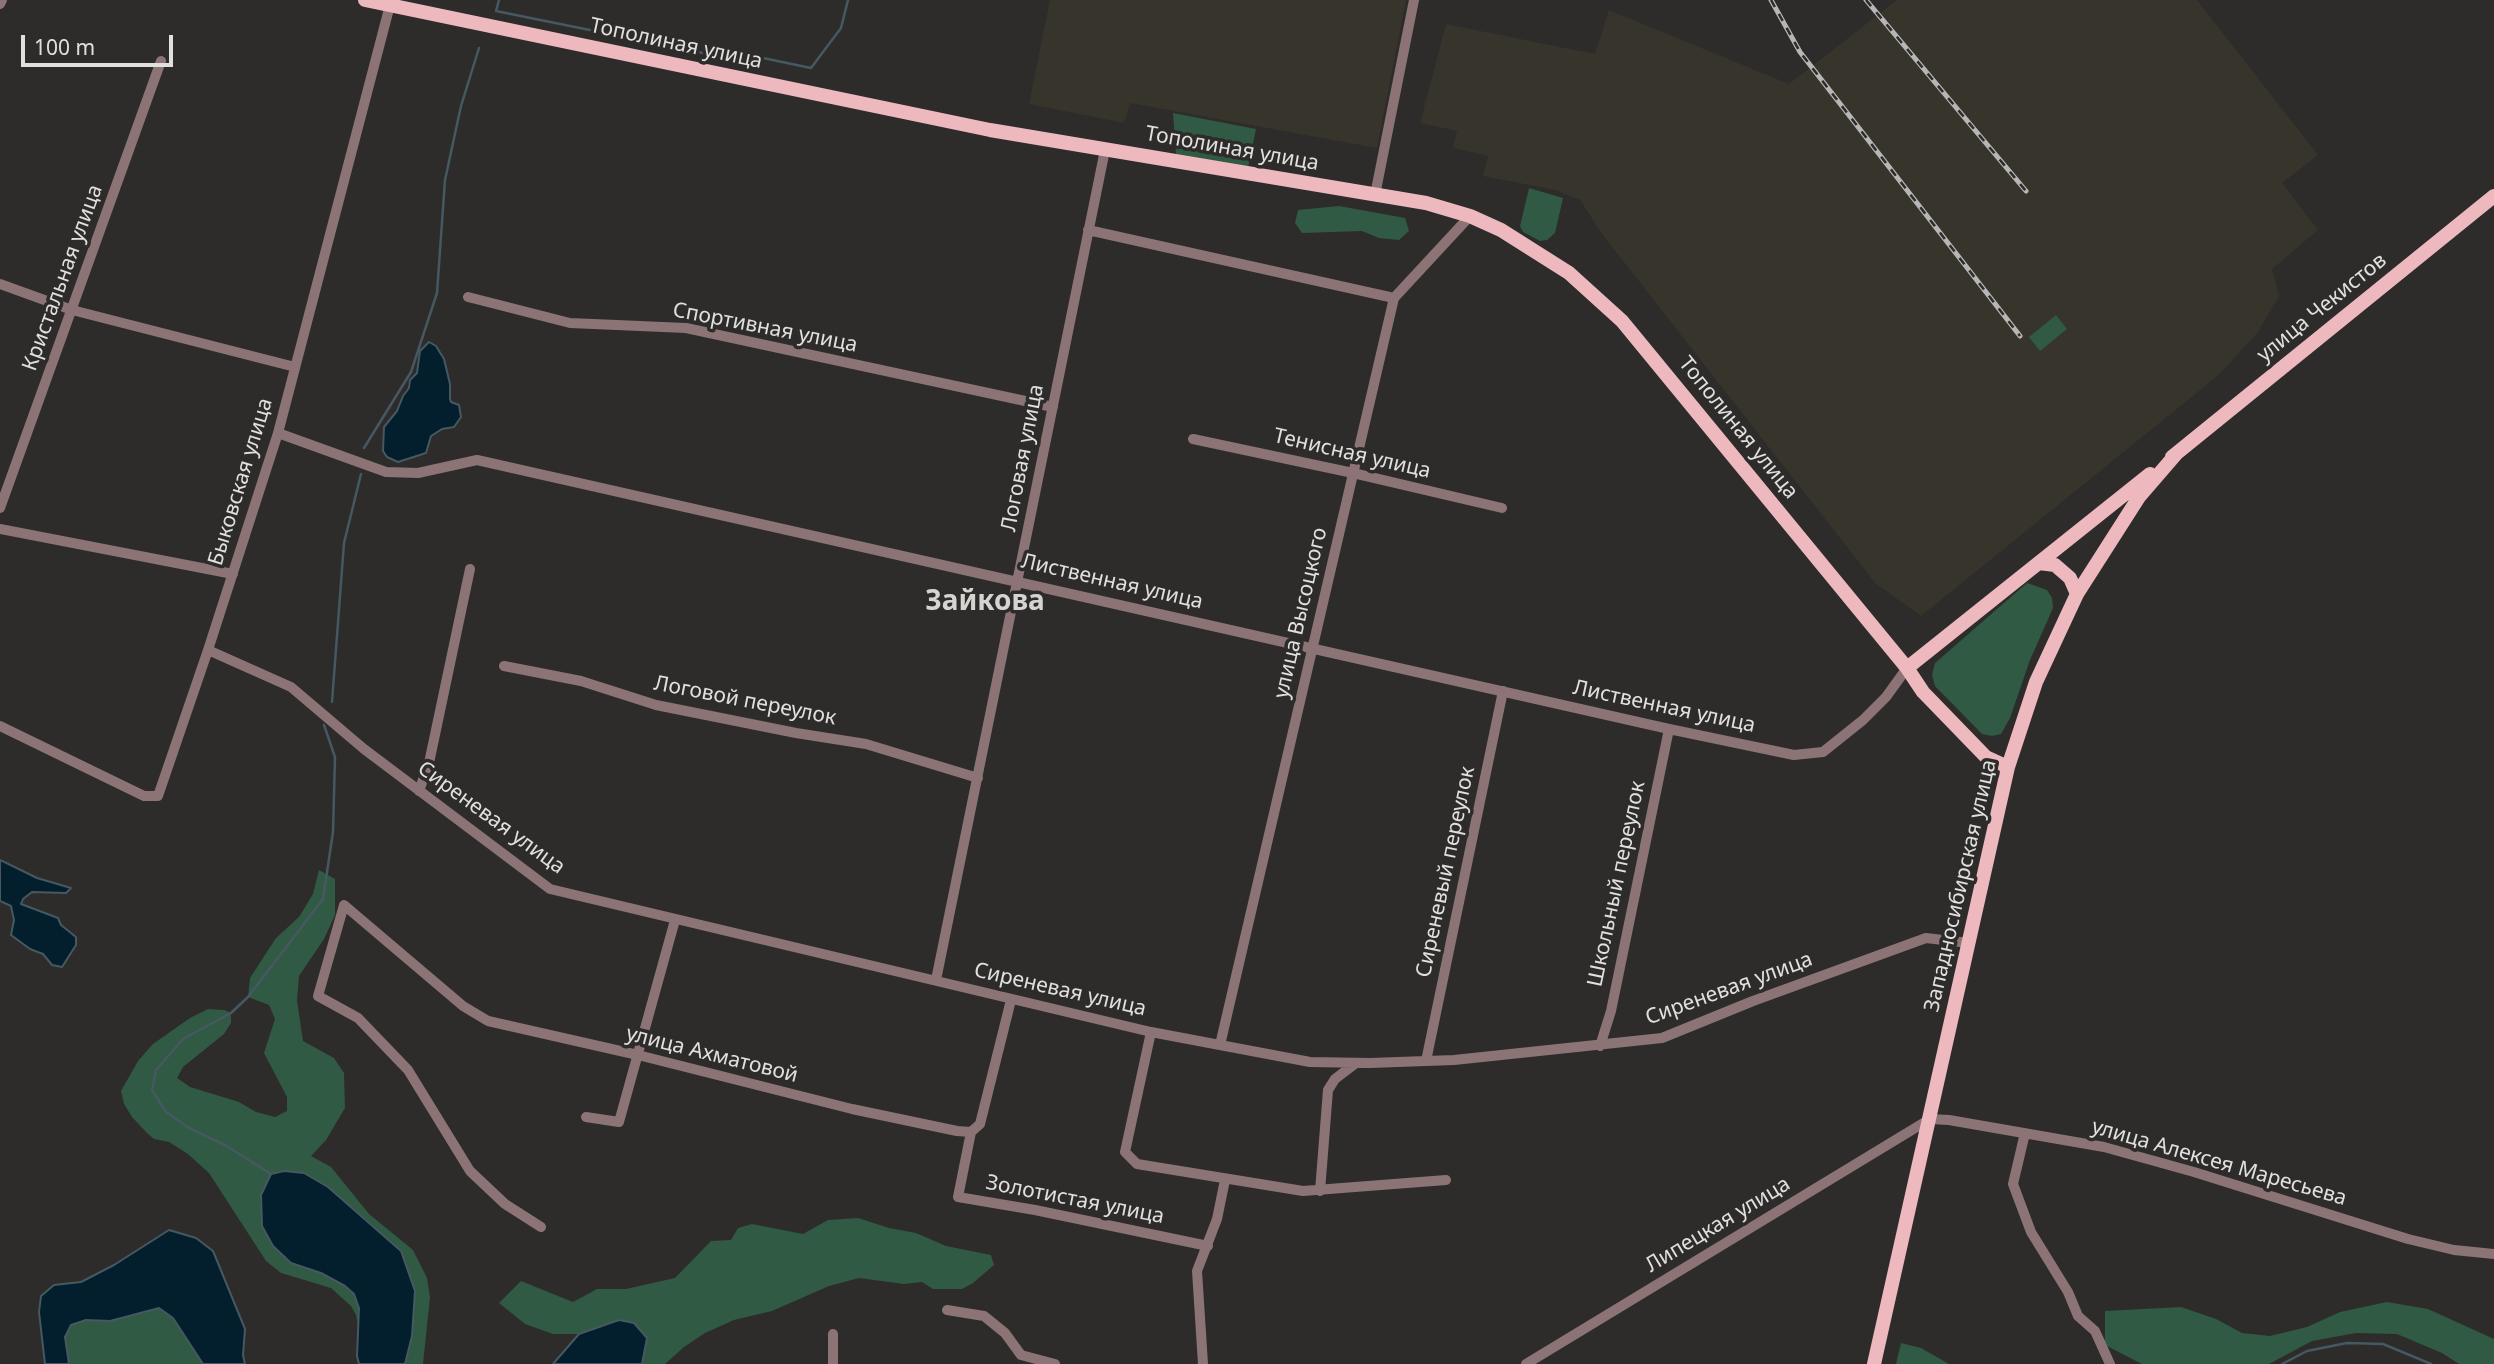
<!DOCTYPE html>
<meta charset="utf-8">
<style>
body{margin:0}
#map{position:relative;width:2494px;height:1364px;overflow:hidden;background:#2d2c2a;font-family:"Noto Sans",sans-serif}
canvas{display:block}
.scale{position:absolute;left:21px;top:35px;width:152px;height:32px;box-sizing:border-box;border:4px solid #e1e0de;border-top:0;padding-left:9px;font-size:21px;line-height:24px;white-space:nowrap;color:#e1e0de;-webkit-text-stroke:5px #2d2c2a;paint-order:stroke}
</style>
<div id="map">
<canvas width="2494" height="1364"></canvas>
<div class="scale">100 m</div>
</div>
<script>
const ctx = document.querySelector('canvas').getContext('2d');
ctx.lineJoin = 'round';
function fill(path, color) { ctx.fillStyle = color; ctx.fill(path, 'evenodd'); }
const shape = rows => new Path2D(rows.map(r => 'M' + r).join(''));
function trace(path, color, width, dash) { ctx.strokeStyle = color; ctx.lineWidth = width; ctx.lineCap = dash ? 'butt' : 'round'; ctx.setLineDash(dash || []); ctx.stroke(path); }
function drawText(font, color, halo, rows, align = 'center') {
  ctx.font = font + ' "Noto Sans",sans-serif'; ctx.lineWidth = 7; ctx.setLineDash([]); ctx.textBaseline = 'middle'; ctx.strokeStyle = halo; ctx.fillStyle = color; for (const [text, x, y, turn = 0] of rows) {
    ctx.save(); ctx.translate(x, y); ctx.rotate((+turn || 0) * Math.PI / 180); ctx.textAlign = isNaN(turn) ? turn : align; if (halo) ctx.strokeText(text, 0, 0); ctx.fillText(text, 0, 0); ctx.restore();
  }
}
fill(shape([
 [1050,0,1406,0,1377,148,1130,103,1124,123,1029,104],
 [1897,0,2197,0,2318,155,2282,183,2318,230,2272,269,2279,296,2258,332,2220,374,1921,616,1876,584,1602,234,1580,200,1555,190,1483,176,1488,156,1453,148,1457,131,1420,123,1446,24,1595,54,1609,10,1789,84]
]), '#37342c');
fill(shape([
 [1173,113,1256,129,1248,168,1176,155],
 [1529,188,1563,198,1555,233,1547,240,1540,241,1523,232,1520,226],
 [1339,206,1405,218,1409,231,1399,240,1379,238,1362,231,1302,233,1295,223,1298,210],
 [2056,315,2067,329,2040,351,2029,337],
 [2027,583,2047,590,2052,598,2053,608,2030,660,2010,718,2001,734,1992,736,1982,734,1935,686,1932,675,1935,663],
 [319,870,335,879,335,915,324,939,299,976,297,1001,303,1041,334,1058,344,1073,345,1108,326,1140,311,1156,331,1167,369,1214,413,1250,427,1278,430,1297,423,1364,405,1364,412,1336,415,1291,401,1251,367,1220,328,1187,291,1263,321,1273,345,1286,354,1294,359,1308,359,1331,356,1315,351,1306,331,1288,281,1273,266,1261,209,1173,188,1154,169,1142,154,1139,147,1133,132,1117,124,1104,121,1091,138,1061,153,1044,190,1018,208,1009,224,1010,231,1013,231,1023,224,1034,183,1067,177,1078,190,1087,239,1102,256,1112,275,1117,287,1111,287,1097,264,1053,275,1019,269,1005,248,997,250,978,276,938,299,917,313,894],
 [858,1218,889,1228,916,1233,946,1246,991,1255,994,1265,973,1283,962,1289,933,1289,922,1282,904,1284,859,1278,829,1286,772,1311,734,1320,705,1333,684,1347,665,1364,642,1364,644,1361,619,1320,579,1334,553,1334,525,1324,499,1303,521,1281,573,1302,597,1289,626,1289,675,1278,711,1241,731,1240,738,1228,752,1224,803,1234,828,1220],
 [2387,1302,2428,1309,2494,1339,2494,1364,2459,1364,2442,1353,2397,1334,2356,1333,2312,1341,2269,1364,2142,1364,2105,1345,2105,1311,2181,1307,2216,1319,2242,1333,2270,1336,2307,1327,2340,1312],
 [159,1307,172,1318,203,1364,69,1364,65,1337,71,1325,86,1320,110,1321],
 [1901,1343,1921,1348,1949,1364,1896,1364]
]), '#305a43');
const water = shape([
 [429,342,436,346,444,359,450,384,450,399,451,402,459,405,461,417,454,427,442,429,431,436,426,453,398,462,387,457,383,451,384,427,397,411,403,396,409,388,410,380,417,373,420,351,429,342],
 [0,860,37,878,71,888,66,893,32,892,23,899,21,904,58,918,61,925,76,937,76,945,62,967,52,965,43,954,30,949,11,935,14,920,11,906,0,901,0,860],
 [284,1171,304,1173,328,1187,401,1251,415,1291,412,1336,405,1364,359,1364,357,1356,359,1308,354,1294,345,1286,321,1273,291,1263,273,1246,262,1226,261,1195,271,1174,284,1171],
 [169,1230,196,1238,213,1251,245,1329,243,1355,245,1364,203,1364,173,1318,159,1308,110,1321,86,1320,71,1325,65,1337,69,1364,45,1364,39,1312,41,1296,54,1285,81,1282,114,1265,169,1230],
 [619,1320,634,1323,647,1338,642,1364,553,1364,579,1334,619,1320]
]);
fill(water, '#031e2c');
trace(water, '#465861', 2);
trace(shape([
 [499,0,496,11,713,55,759,61,763,58,811,68,841,28,848,0],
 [364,448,411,372,437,293,445,180,461,106,479,48],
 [332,702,344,543,361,474],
 [271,1174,225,1145,189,1128,166,1112,152,1090,156,1070,183,1039,231,1013,248,997,323,899,333,832,335,757,324,725],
 [2282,1364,2307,1351,2347,1343,2383,1344,2431,1364]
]), '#465861', 2.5);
trace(shape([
 [0,4,2,0],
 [1375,195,1414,0],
 [1088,230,1394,298],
 [0,284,72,310,295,367],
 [468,297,570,323,686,328,1053,407],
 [278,433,386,472,418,473,477,460,1669,729,1794,755,1823,752,1863,720,1886,697,1907,668],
 [1193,439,1353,473,1502,508],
 [0,508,161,61],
 [0,529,233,574],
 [208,650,291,687,364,749,550,889,1151,1032,1310,1062,1370,1063,1454,1060,1662,1038,1753,1001,1926,938,1969,943],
 [504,666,581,681,656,705,796,733,866,744,978,778],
 [0,726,144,796,158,796,208,650,278,433,390,5],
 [419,791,429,763,470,569],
 [936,980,1105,150],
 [1151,1032,1125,1152,1137,1164,1303,1191,1446,1180],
 [1220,1045,1394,298,1470,216],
 [1600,1046,1611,1011,1669,729],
 [1426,1061,1503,691],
 [586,1117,619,1122,675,920],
 [971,1132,958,1197,1035,1210,1208,1246],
 [2025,1133,2013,1184,2031,1232,2068,1292,2078,1316,2095,1331,2110,1364],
 [1320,1191,1328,1090,1335,1079,1356,1063],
 [541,1227,505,1204,470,1171,408,1070,358,1018,318,996,344,905,463,1006,488,1021,638,1055,852,1109,957,1131,971,1132,980,1124,1011,1000],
 [947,1310,984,1316,1005,1333,1021,1355,1055,1364],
 [833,1364,833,1334],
 [1203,1364,1197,1271,1217,1219,1225,1180],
 [1526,1364,1930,1119,1949,1120,2104,1147,2194,1172,2408,1239,2454,1250,2494,1254]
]), '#8c7376', 10);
trace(shape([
 [365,0,990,130,1426,203,1470,216,1501,230,1569,273,1622,321,1907,668,1923,692,1986,757,2008,767],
 [2172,457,2494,196],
 [2039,563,2055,565,2070,578,2077,594],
 [1907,668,2150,474],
 [1874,1364,2008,767,2036,682,2077,594,2139,497,2177,453]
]), '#edb9bf', 14);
const rail = shape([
 [1771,0,1800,52,2020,336],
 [1866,0,2026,191]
]);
trace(rail, '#b7b6b4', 5);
trace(rail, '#2d2c2a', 2.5, [8]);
drawText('21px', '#e1e0de', '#2d2c2a', [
 ["Тополиная улица",676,44,12],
 ["Тополиная улица",1232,149,10],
 ["Кристальная улица",63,278,-70],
 ["улица Чекистов",2322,308,-39],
 ["Спортивная улица",765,328,11],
 ["Тополиная улица",1738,428,51],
 ["Тенисная улица",1352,454,13],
 ["Логовая улица",1023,458,-79],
 ["Быковская улица",241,482,-73],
 ["Лиственная улица",1112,582,13],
 ["улица Высоцкого",1301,613,-77],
 ["Логовой переулок",745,701,11],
 ["Лиственная улица",1664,707,12],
 ["Сиреневая улица",491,818,36],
 ["Сиреневый переулок",1446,872,-78],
 ["Школьный переулок",1617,884,-78],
 ["Западносибирская улица",1961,886,-77],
 ["Сиреневая улица",1729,989,-20],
 ["Сиреневая улица",1060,990,13],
 ["улица Ахматовой",712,1055,14],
 ["улица Алексея Маресьева",2219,1163,16],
 ["Золотистая улица",1075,1200,11],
 ["Липецкая улица",1718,1225,-31]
]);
drawText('bold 28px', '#d6d4d1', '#2d2c2a', [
 ["Зайкова",985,602]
]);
</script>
